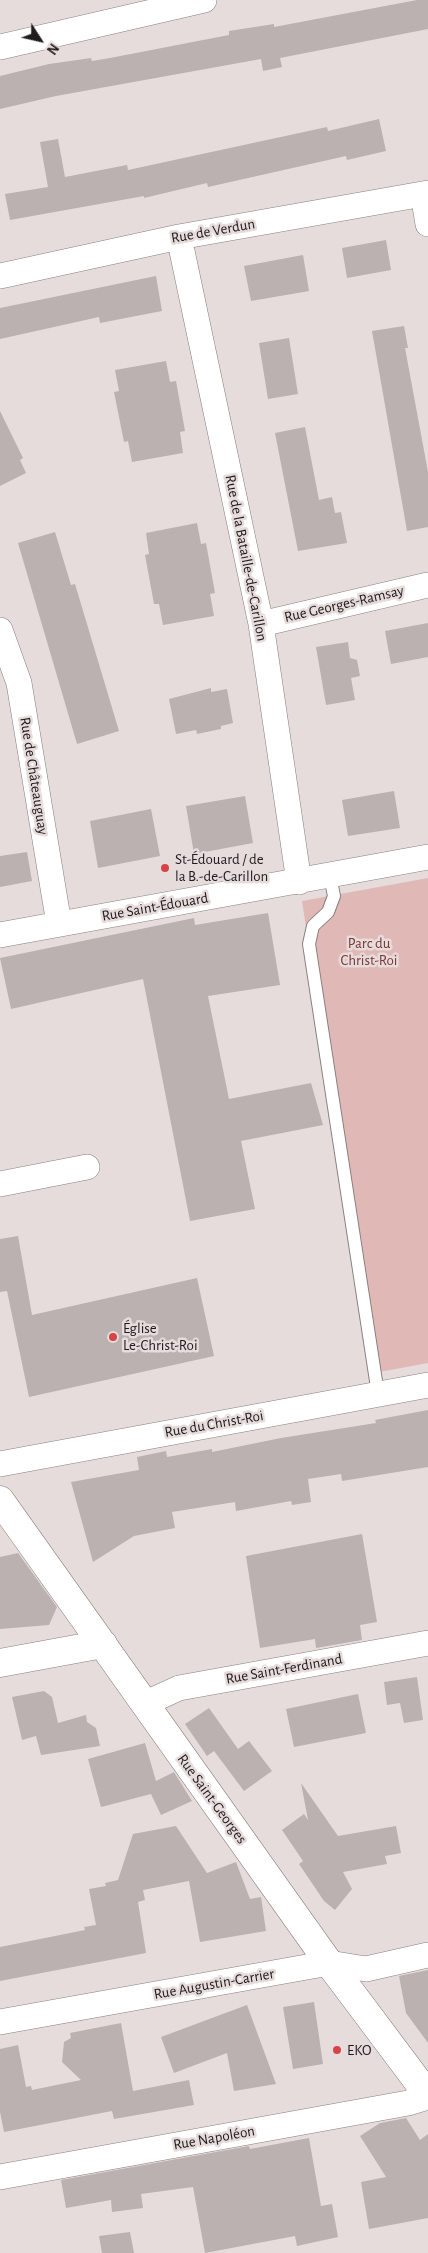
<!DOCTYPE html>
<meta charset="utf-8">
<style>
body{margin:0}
#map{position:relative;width:428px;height:2253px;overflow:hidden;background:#e7dcdc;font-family:"Alegreya Sans",sans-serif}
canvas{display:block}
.north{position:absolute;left:15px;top:15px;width:50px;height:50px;-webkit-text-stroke:4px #e7dcdc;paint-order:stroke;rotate:125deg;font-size:14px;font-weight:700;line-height:20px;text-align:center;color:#1e1b1a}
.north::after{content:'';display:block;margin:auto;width:18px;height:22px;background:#1e1b1a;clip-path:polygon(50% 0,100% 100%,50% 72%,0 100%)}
</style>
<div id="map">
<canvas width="428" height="2253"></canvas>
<div class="north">N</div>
</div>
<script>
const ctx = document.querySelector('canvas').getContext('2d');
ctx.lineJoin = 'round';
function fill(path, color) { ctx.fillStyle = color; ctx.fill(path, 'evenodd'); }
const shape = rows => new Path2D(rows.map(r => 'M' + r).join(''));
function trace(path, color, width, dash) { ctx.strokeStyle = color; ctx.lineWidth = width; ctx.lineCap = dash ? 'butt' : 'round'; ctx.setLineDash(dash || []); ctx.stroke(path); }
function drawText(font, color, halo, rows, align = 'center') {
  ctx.font = font + ' "Alegreya Sans",sans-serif'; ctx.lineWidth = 5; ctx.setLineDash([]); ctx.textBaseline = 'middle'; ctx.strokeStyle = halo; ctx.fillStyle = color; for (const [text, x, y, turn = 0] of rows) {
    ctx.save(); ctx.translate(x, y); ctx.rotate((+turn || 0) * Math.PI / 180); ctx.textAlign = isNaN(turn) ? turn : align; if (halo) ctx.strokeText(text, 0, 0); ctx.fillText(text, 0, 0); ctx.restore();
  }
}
fill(shape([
 [428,878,428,1363,374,1373,302,901]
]), '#e0b9b6');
fill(shape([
 [417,0,428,0,428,29,280,58,282,67,263,71,261,59,56,96,0,109,0,76,49,64,91,58,92,61,110,58,229,35,229,31,274,24,274,27],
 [379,119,386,151,347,160,346,156,208,187,207,183,144,198,144,196,10,220,5,194,48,187,40,142,58,139,65,177,127,165,128,170,327,127,328,131],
 [386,240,391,270,347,278,342,248],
 [303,255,309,291,251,301,244,266],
 [156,276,162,311,100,323,99,317,0,339,0,308],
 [404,326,408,348,405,348,428,472,428,527,407,531,372,331],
 [289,338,298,394,268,399,259,343],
 [166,361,170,382,176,381,185,431,180,432,183,453,132,462,128,441,124,442,114,392,119,391,115,370],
 [0,411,23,458,20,460,26,473,0,486],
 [305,427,319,500,332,497,335,513,341,512,347,543,298,551,275,433],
 [197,523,201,544,206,543,215,593,210,594,214,616,163,625,159,604,154,604,145,555,149,554,146,533],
 [55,532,71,585,75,584,119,731,77,744,18,543],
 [428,623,428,657,391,664,385,631],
 [348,642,350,658,357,660,360,676,351,678,355,700,326,705,316,647],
 [211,688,211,692,227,689,233,723,221,726,221,729,197,734,196,730,176,734,169,699],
 [394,791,400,828,348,836,342,800],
 [245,796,253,843,194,854,186,806],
 [151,809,160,856,98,868,90,821],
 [27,852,32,881,0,887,0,856],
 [268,913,280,985,208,996,229,1099,311,1083,323,1125,241,1141,255,1209,190,1221,143,979,11,1009,0,958,194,918,195,925],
 [18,1236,32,1315,197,1278,214,1356,29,1397,7,1291,0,1292,0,1239],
 [428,1410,428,1467,342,1481,341,1474,308,1479,311,1502,292,1505,291,1501,236,1511,235,1502,172,1512,175,1528,134,1536,93,1562,71,1482,139,1470,137,1457,166,1451,167,1457,212,1449,212,1452,281,1438,376,1423,375,1420],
 [362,1534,377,1622,360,1625,362,1640,316,1648,315,1639,260,1648,246,1556],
 [18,1553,57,1607,49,1625,0,1629,0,1557],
 [417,1677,423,1720,404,1723,400,1703,387,1705,384,1682],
 [44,1691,52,1697,58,1723,86,1715,87,1722,96,1728,100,1746,41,1755,36,1736,22,1740,12,1697],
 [358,1694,366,1733,294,1747,286,1709],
 [209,1708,238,1749,249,1741,272,1771,244,1791,214,1751,207,1756,185,1724],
 [145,1743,156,1781,174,1772,192,1801,161,1815,151,1794,101,1807,88,1759],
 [301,1783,338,1836,396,1826,401,1853,385,1856,387,1864,343,1872,352,1889,335,1910,324,1901,299,1864,303,1861,282,1830,304,1814,308,1820],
 [176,1826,207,1873,236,1862,250,1899,261,1897,266,1931,200,1942,189,1881,143,1890,145,1900,138,1902,146,1953,0,1981,0,1947,85,1930,84,1927,96,1925,89,1889,106,1886,105,1883,118,1880,133,1834],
 [428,1970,428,2043,406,2013,399,1976],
 [314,2002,323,2064,293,2069,283,2007],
 [247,2005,276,2084,234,2091,227,2053,174,2073,161,2037],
 [121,2023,133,2091,189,2080,194,2105,114,2119,112,2111,4,2132,0,2112,0,2049,18,2045,26,2087,31,2086,32,2090,81,2080,62,2062,64,2042,71,2038,70,2033],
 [406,2118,420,2140,428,2134,428,2218,369,2229,361,2182,386,2177,360,2136,380,2123],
 [309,2138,321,2206,332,2204,338,2237,297,2246,295,2236,205,2253,193,2187,141,2194,143,2208,112,2212,111,2200,66,2208,61,2180,249,2146,250,2149],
 [130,2232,134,2253,102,2253,99,2236]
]), '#bbb1b0');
const service = shape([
 [330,876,334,896,328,912,313,926,309,944,378,1394]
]);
const minor = shape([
 [0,47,204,0],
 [423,194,428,224],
 [179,237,261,624,299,882],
 [0,276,179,237,428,193],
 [261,624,428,585],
 [0,630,19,683,59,924],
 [0,935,428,857],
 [0,1184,87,1167],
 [0,1464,428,1385],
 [144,1704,179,1688,428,1643],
 [0,2022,329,1963,366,1969,428,1955],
 [0,2177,408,2103,428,2097]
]);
const tertiary = shape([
 [0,1500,329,1963,428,2095],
 [0,1663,103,1644]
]);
trace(service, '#887f7e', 14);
trace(minor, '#887f7e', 26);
trace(tertiary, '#887f7e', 29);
trace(service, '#fff', 12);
trace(minor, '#fff', 25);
trace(tertiary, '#fff', 28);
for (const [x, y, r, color] of [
 [165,868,5,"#d44449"],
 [113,1337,5,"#d44449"],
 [337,2050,5,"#d44449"]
]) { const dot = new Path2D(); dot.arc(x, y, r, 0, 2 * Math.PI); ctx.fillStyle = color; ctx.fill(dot); trace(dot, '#e7dcdc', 2); }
drawText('15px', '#1e1b1a', '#e7dcdc', [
 ["Rue de Verdun",213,231,-10],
 ["Rue de la Bataille-de-Carillon",246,558,79],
 ["Rue Georges-Ramsay",344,604,-13],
 ["Rue de Châteauguay",34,776,81],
 ["Rue Saint-Édouard",155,907,-10],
 ["Rue du Christ-Roi",214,1424,-10],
 ["Rue Saint-Ferdinand",284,1669,-10],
 ["Rue Saint-Georges",212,1799,54],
 ["Rue Augustin-Carrier",214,1984,-10],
 ["Rue Napoléon",214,2138,-10]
]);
drawText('15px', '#1e1b1a', '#e7dcdc', [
 ["St-Édouard / de",175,859],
 ["la B.-de-Carillon",175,876],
 ["Église",123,1328],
 ["Le-Christ-Roi",123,1345],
 ["EKO",347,2050]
], 'left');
drawText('15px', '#7a3736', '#e7dcdc', [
 ["Parc du",369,943],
 ["Christ-Roi",369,960]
]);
</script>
